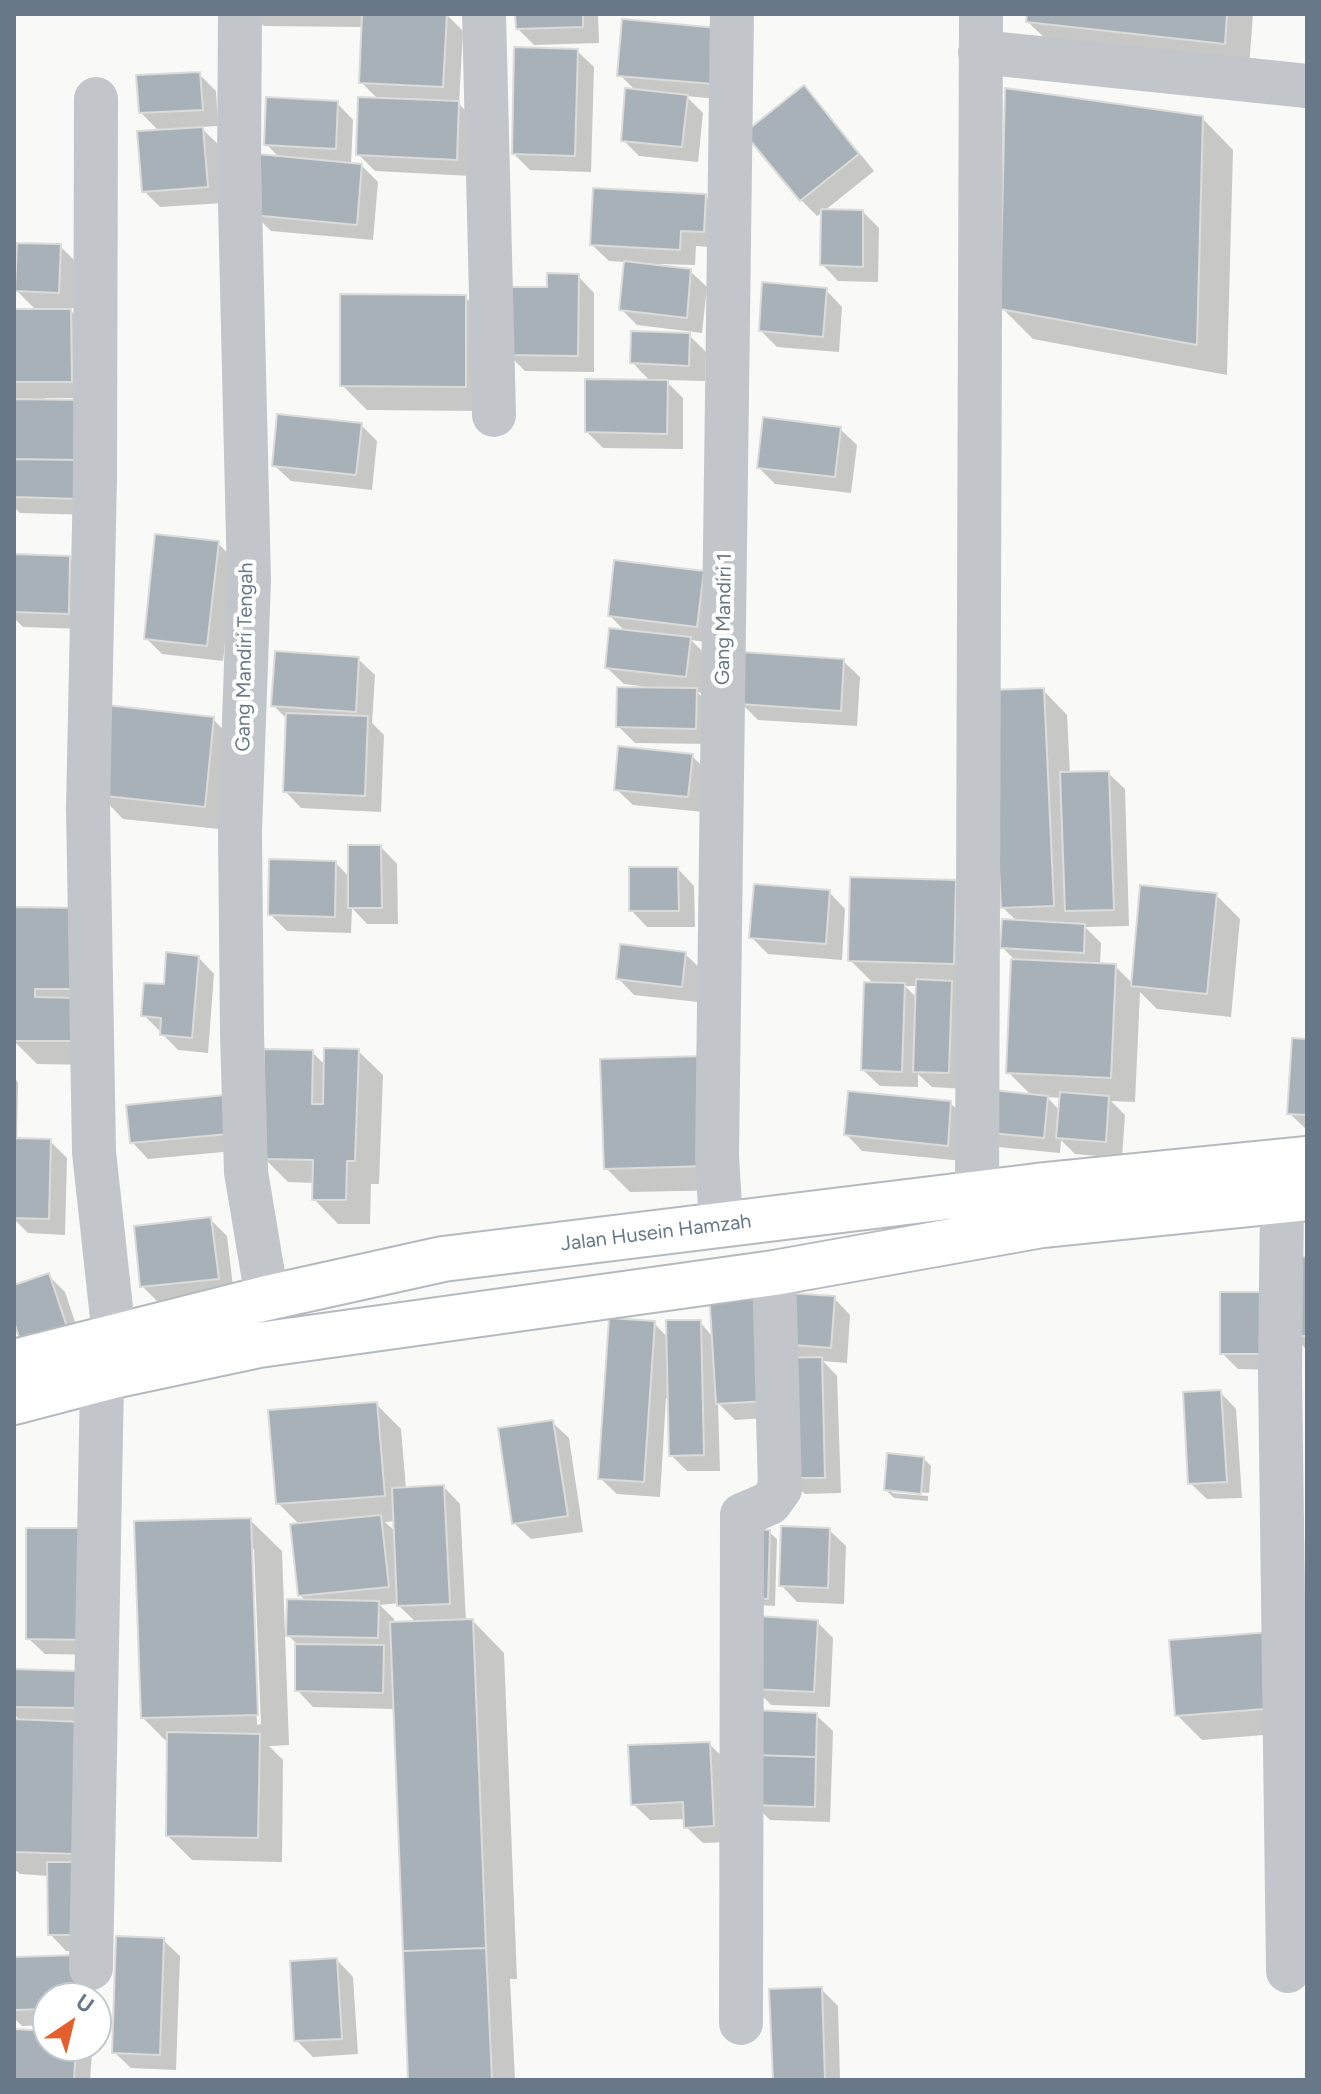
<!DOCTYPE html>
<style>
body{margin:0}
#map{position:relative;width:1321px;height:2094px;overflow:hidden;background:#f9f9f7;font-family:Figtree,sans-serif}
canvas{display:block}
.frame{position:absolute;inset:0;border:16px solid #687888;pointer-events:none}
.north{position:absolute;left:32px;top:1982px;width:80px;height:80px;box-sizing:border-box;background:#fff;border:2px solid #c3c9cf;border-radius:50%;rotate:35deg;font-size:22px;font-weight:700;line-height:32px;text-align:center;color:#687888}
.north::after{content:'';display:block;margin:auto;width:28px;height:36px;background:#e35f2d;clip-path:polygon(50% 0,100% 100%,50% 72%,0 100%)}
</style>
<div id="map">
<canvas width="1321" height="2094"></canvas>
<div class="frame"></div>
<div class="north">U</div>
</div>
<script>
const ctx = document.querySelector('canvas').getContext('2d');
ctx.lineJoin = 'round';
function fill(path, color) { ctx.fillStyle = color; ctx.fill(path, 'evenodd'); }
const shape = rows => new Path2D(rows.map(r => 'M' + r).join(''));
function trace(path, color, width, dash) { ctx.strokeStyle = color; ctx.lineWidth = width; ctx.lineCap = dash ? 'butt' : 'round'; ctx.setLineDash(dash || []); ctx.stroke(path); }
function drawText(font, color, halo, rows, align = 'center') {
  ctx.font = font + ' Figtree,sans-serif'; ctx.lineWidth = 8; ctx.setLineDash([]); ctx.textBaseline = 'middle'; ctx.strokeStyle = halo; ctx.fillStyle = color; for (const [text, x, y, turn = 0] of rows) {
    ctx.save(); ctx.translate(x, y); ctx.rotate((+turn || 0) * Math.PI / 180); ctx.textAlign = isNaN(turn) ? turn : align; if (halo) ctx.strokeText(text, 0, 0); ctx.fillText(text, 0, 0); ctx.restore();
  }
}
fill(shape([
 [252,14,446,14,463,31,459,104,475,120,472,176,375,171,358,154,379,100,361,82,364,27,264,26],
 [517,14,598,14,599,43,534,45,518,29],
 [1029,14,1253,14,1249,67,1053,46,1028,22],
 [717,30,729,100,686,96,703,113,698,162,639,156,623,140,636,91,620,75],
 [577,51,594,67,591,172,530,170,514,154],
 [199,74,216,91,218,126,200,127,219,145,223,203,160,207,144,191,160,132,141,113],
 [804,88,820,104,874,171,824,211,863,212,879,228,878,282,838,281,822,264,823,212,817,216,801,200],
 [337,103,353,120,351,165,362,166,378,182,373,240,271,231,254,214,280,158,266,144],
 [1202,118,1233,150,1227,375,1033,339,1002,308],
 [705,196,721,212,720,248,696,246,695,265,660,264,660,267,690,271,707,287,702,333,637,325,621,309,626,262,609,261,592,245],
 [60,246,77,263,75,308,68,308,87,327,88,398,45,398,45,402,94,515,20,513,14,507,14,401,18,401,14,397,14,311,37,311,17,291],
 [578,276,594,293,594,372,525,371,508,354,549,289],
 [826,290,842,307,839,352,777,347,761,331],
 [465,297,490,322,489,411,367,410,342,385],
 [689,335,706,352,705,381,665,380,683,398,683,449,603,448,587,432,651,382,632,362],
 [361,425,377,441,372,490,291,481,274,465],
 [840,429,857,445,851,493,775,484,759,468],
 [218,543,234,560,223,661,162,654,146,638],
 [14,556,69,558,86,575,84,629,23,627,14,618],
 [703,573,713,643,691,640,706,655,702,693,697,692,712,707,711,744,635,743,618,726,641,686,624,684,607,668,626,632,610,616],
 [358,659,375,675,372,723,384,735,381,812,301,808,285,791,287,719,273,705],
 [843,661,860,677,857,726,758,720,741,703],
 [1043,690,1067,715,1070,774,1108,773,1125,789,1129,926,1085,927,1101,943,1100,965,1115,966,1133,984,1216,895,1240,919,1231,1017,1157,1009,1140,992,1135,1102,1111,1101,1125,1115,1122,1158,1075,1154,1061,1140,1060,1153,998,1147,982,1131,1032,1096,1008,1072,1013,958,1002,947,1018,922,1002,907],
 [1047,1097,1061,1098,1060,1111],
 [213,719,237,744,229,830,123,819,99,794],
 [692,756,708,772,704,812,633,805,616,789],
 [381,847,397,864,398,924,367,924,352,908,351,933,287,931,270,914,336,863,350,878],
 [678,869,694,886,695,927,647,927,631,910],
 [956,882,980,907,978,988,956,987,967,999,965,1089,932,1087,918,1074,918,1087,880,1086,863,1070,874,984,850,960],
 [905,986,918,986,917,998],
 [829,892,845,909,842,960,768,954,751,937],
 [14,909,105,934,100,1065,37,1064,14,1041],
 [685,954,702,970,698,1002,634,995,618,978],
 [198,957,214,974,208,1053,178,1050,144,1015,166,986],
 [1307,1041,1307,1130,1289,1113],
 [358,1051,383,1075,379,1184,371,1184,370,1224,338,1224,314,1199,314,1183,288,1182,264,1158,312,1052,325,1065],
 [602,1061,731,1190,630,1192,606,1168],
 [14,1078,18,1082,17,1140,50,1141,67,1158,65,1235,28,1233,14,1219],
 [234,1096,255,1149,148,1159,132,1142],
 [950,1103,967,1119,963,1161,862,1151,846,1134],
 [211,1220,227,1236,234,1295,159,1303,142,1286],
 [1307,1259,1307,1350,1292,1335],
 [48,1275,65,1292,82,1343,14,1316,14,1287],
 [1222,1294,1283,1370,1238,1369,1222,1353],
 [834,1298,850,1315,847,1363,823,1361,837,1376,841,1493,805,1494,788,1478,784,1343],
 [700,1322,780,1417,735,1420,718,1403,720,1471,687,1471,671,1455,670,1398,666,1398,660,1497,617,1494,600,1478,654,1323,668,1338],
 [1220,1392,1236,1409,1242,1498,1207,1499,1190,1483],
 [376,1404,401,1429,406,1489,444,1487,460,1504,466,1622,473,1621,504,1653,517,1979,510,1979,515,2080,410,2080,395,1709,313,1707,297,1690,297,1644,288,1635,306,1601,300,1595,300,1525,278,1503],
 [395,1521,396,1532,385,1522],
 [399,1603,399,1606,417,1623,394,1624,394,1619,380,1605],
 [552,1422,569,1438,583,1532,531,1539,514,1523],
 [923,1458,931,1466,929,1493,892,1489,892,1493,928,1496,928,1501,894,1498,886,1490],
 [250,1520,282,1551,289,1745,269,1746,283,1760,282,1862,192,1860,168,1836,169,1744,143,1718],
 [250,1549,254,1549,261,1724,257,1725],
 [829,1530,846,1546,844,1604,797,1602,781,1585],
 [769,1532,777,1539,775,1606,759,1605],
 [102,1547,101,1655,45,1654,28,1638],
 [817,1622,833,1638,830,1707,771,1705,755,1688],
 [1270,1634,1300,1732,1202,1740,1177,1715],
 [14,1671,76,1672,94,1951,66,1951,50,1934,49,1876,20,1874,14,1869,14,1721,21,1722,14,1714],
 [816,1715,833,1731,830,1822,770,1820,754,1804],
 [709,1744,726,1760,730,1842,703,1843,686,1827,686,1819,650,1820,633,1804],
 [163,1940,180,1956,176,2070,131,2068,114,2052],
 [14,1959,93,1974,94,1998,48,1998,48,2025,22,2026,14,2018],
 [337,1960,353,1977,358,2054,313,2057,296,2040],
 [822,1990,838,2006,840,2080,775,2080],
 [14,2031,48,2033,48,2046,86,2046,92,2052,90,2080,14,2080]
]), '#0003');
const building = shape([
 [362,14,447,14,443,87,359,83,362,14],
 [515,14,583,14,583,27,516,29,515,14],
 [1027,14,1227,14,1225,44,1026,22,1027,14],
 [622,19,718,28,713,84,617,76,622,19],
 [514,47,578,49,575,156,512,154,514,47],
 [200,72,203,110,139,113,136,75,200,72],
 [804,85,859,154,800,201,744,133,804,85],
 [625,88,688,95,682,147,621,141,625,88],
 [1005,88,1203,116,1197,345,1000,309,1005,88],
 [266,97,338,101,336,149,264,145,266,97],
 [358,97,459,101,457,160,356,155,358,97],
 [203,127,208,187,142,192,137,131,203,127],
 [258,154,362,164,357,225,252,215,258,154],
 [593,188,706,194,704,232,681,231,680,250,590,245,593,188],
 [821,209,863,210,863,267,820,265,821,209],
 [17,243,61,244,59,293,15,291,17,243],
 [624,261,691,269,687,318,619,310,624,261],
 [547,273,579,274,578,356,506,355,506,287,547,287,547,273],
 [762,282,827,288,823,337,759,331,762,282],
 [340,294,466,295,466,387,340,386,340,294],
 [14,309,71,309,72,382,14,382,14,309],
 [631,331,690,333,689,366,630,363,631,331],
 [585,379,668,380,667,434,585,432,585,379],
 [14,399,80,400,79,460,14,459,14,399],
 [277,414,362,423,356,475,272,466,277,414],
 [763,417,841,427,835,477,757,468,763,417],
 [14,459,79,460,78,499,14,497,14,459],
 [155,534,219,541,207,646,144,639,155,534],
 [14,554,70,556,69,614,14,612,14,554],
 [614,560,704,571,697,627,608,616,614,560],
 [609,628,691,637,686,677,605,668,609,628],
 [275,651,359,657,356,712,271,706,275,651],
 [742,652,844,659,841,711,739,704,742,652],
 [617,687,697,688,696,729,616,727,617,687],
 [1044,688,1054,906,1001,908,990,690,1044,688],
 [106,705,214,717,205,807,97,795,106,705],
 [286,713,368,716,365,796,283,792,286,713],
 [618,746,693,754,688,797,614,790,618,746],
 [1109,771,1114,910,1065,911,1060,772,1109,771],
 [348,845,381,845,382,908,348,908,348,845],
 [269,859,336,861,335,917,268,915,269,859],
 [629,867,678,867,679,911,629,911,629,867],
 [850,877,956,880,954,964,848,961,850,877],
 [754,884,830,890,826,944,749,938,754,884],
 [1140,885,1217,893,1207,994,1131,986,1140,885],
 [14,907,81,908,81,989,35,989,35,997,77,998,77,1041,14,1041,14,907],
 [1002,919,1085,924,1084,953,1000,948,1002,919],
 [620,944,686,952,682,987,616,979,620,944],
 [166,952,199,956,192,1038,160,1035,161,1018,141,1016,144,983,164,984,166,952],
 [1011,959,1116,964,1111,1078,1006,1073,1011,959],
 [916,979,952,981,949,1073,913,1072,916,979],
 [864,982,905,983,902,1072,861,1070,864,982],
 [1292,1038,1307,1039,1307,1115,1287,1114,1292,1038],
 [324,1048,359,1049,355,1161,347,1161,346,1200,312,1200,313,1160,262,1159,264,1049,313,1050,312,1104,323,1104,324,1048],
 [703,1056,708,1166,604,1169,600,1059,703,1056],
 [984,1089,1048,1096,1044,1138,980,1132,984,1089],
 [848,1091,951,1101,948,1146,844,1135,848,1091],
 [1060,1092,1109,1096,1106,1142,1056,1138,1060,1092],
 [235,1094,239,1133,130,1143,126,1105,235,1094],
 [14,1138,51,1139,49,1219,14,1218,14,1138],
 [211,1217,219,1279,140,1287,134,1226,211,1217],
 [1291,1256,1307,1257,1307,1336,1290,1336,1291,1256],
 [49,1273,67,1327,21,1343,14,1322,14,1285,49,1273],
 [757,1288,765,1401,716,1404,709,1291,757,1288],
 [1220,1292,1267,1292,1267,1354,1220,1354,1220,1292],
 [785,1293,835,1296,831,1348,782,1344,785,1293],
 [609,1318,655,1321,644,1482,598,1479,609,1318],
 [666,1320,701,1320,704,1455,669,1456,666,1320],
 [822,1357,825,1478,786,1478,783,1358,822,1357],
 [1221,1390,1227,1482,1188,1484,1183,1392,1221,1390],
 [377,1402,385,1496,276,1504,268,1410,377,1402],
 [553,1420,568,1516,512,1524,498,1428,553,1420],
 [887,1453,924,1457,921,1494,884,1490,887,1453],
 [444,1485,450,1604,397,1606,392,1488,444,1485],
 [381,1515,389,1587,298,1596,290,1524,381,1515],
 [251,1518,258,1715,141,1718,134,1521,251,1518],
 [781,1526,830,1528,828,1588,779,1586,781,1526],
 [26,1528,86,1528,86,1640,26,1639,26,1528],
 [751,1529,770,1530,768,1599,749,1598,751,1529],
 [287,1599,379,1601,378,1638,286,1636,287,1599],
 [757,1616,818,1620,814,1692,753,1689,757,1616],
 [473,1619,486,1948,403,1951,390,1622,473,1619],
 [1271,1632,1277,1708,1175,1716,1169,1640,1271,1632],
 [295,1644,384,1645,383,1693,295,1691,295,1644],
 [14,1669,77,1671,77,1708,14,1707,14,1669],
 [754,1710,817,1713,816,1757,753,1755,754,1710],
 [14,1719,81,1722,76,1854,14,1852,14,1719],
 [167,1732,260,1734,258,1838,166,1836,167,1732],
 [710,1742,714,1826,684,1828,683,1802,631,1805,628,1745,710,1742],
 [753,1755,816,1757,815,1807,752,1805,753,1755],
 [47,1862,78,1862,78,1935,48,1935,47,1862],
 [116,1936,164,1938,160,2055,112,2053,116,1936],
 [486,1948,492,2080,408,2080,403,1951,486,1948],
 [77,1955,78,1998,48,1998,48,2009,14,2010,14,1957,77,1955],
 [337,1958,342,2039,294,2041,290,1961,337,1958],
 [822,1987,825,2080,773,2080,769,1989,822,1987],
 [14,2029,48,2031,48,2046,76,2046,74,2080,14,2080,14,2029]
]);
fill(building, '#a9b1b8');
trace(building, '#dbdbd9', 2);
const secondary = shape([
 [14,1362,267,1298,443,1259,1037,1186,1307,1159],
 [14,1402,113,1376,259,1345,774,1273,1042,1225,1307,1198]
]);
trace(secondary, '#b5babf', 48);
trace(shape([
 [240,14,239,162,249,580,240,832,242,1033,246,1172,267,1298],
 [484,14,494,415],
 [980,52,1307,86],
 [96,99,95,478,88,808,94,1152,114,1336],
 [977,1193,981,14],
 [1282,1201,1280,1373,1288,1971],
 [721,1223,717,1156,732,14],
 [91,1968,102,1380],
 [741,2023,742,1515,770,1503,780,1489,774,1273]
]), '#c2c6cb', 44);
trace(secondary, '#fff', 44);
drawText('20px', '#687888', '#fff', [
 ["Gang Mandiri 1",724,619,-89],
 ["Gang Mandiri Tengah",245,657,-89],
 ["Jalan Husein Hamzah",656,1233,-7]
]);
</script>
